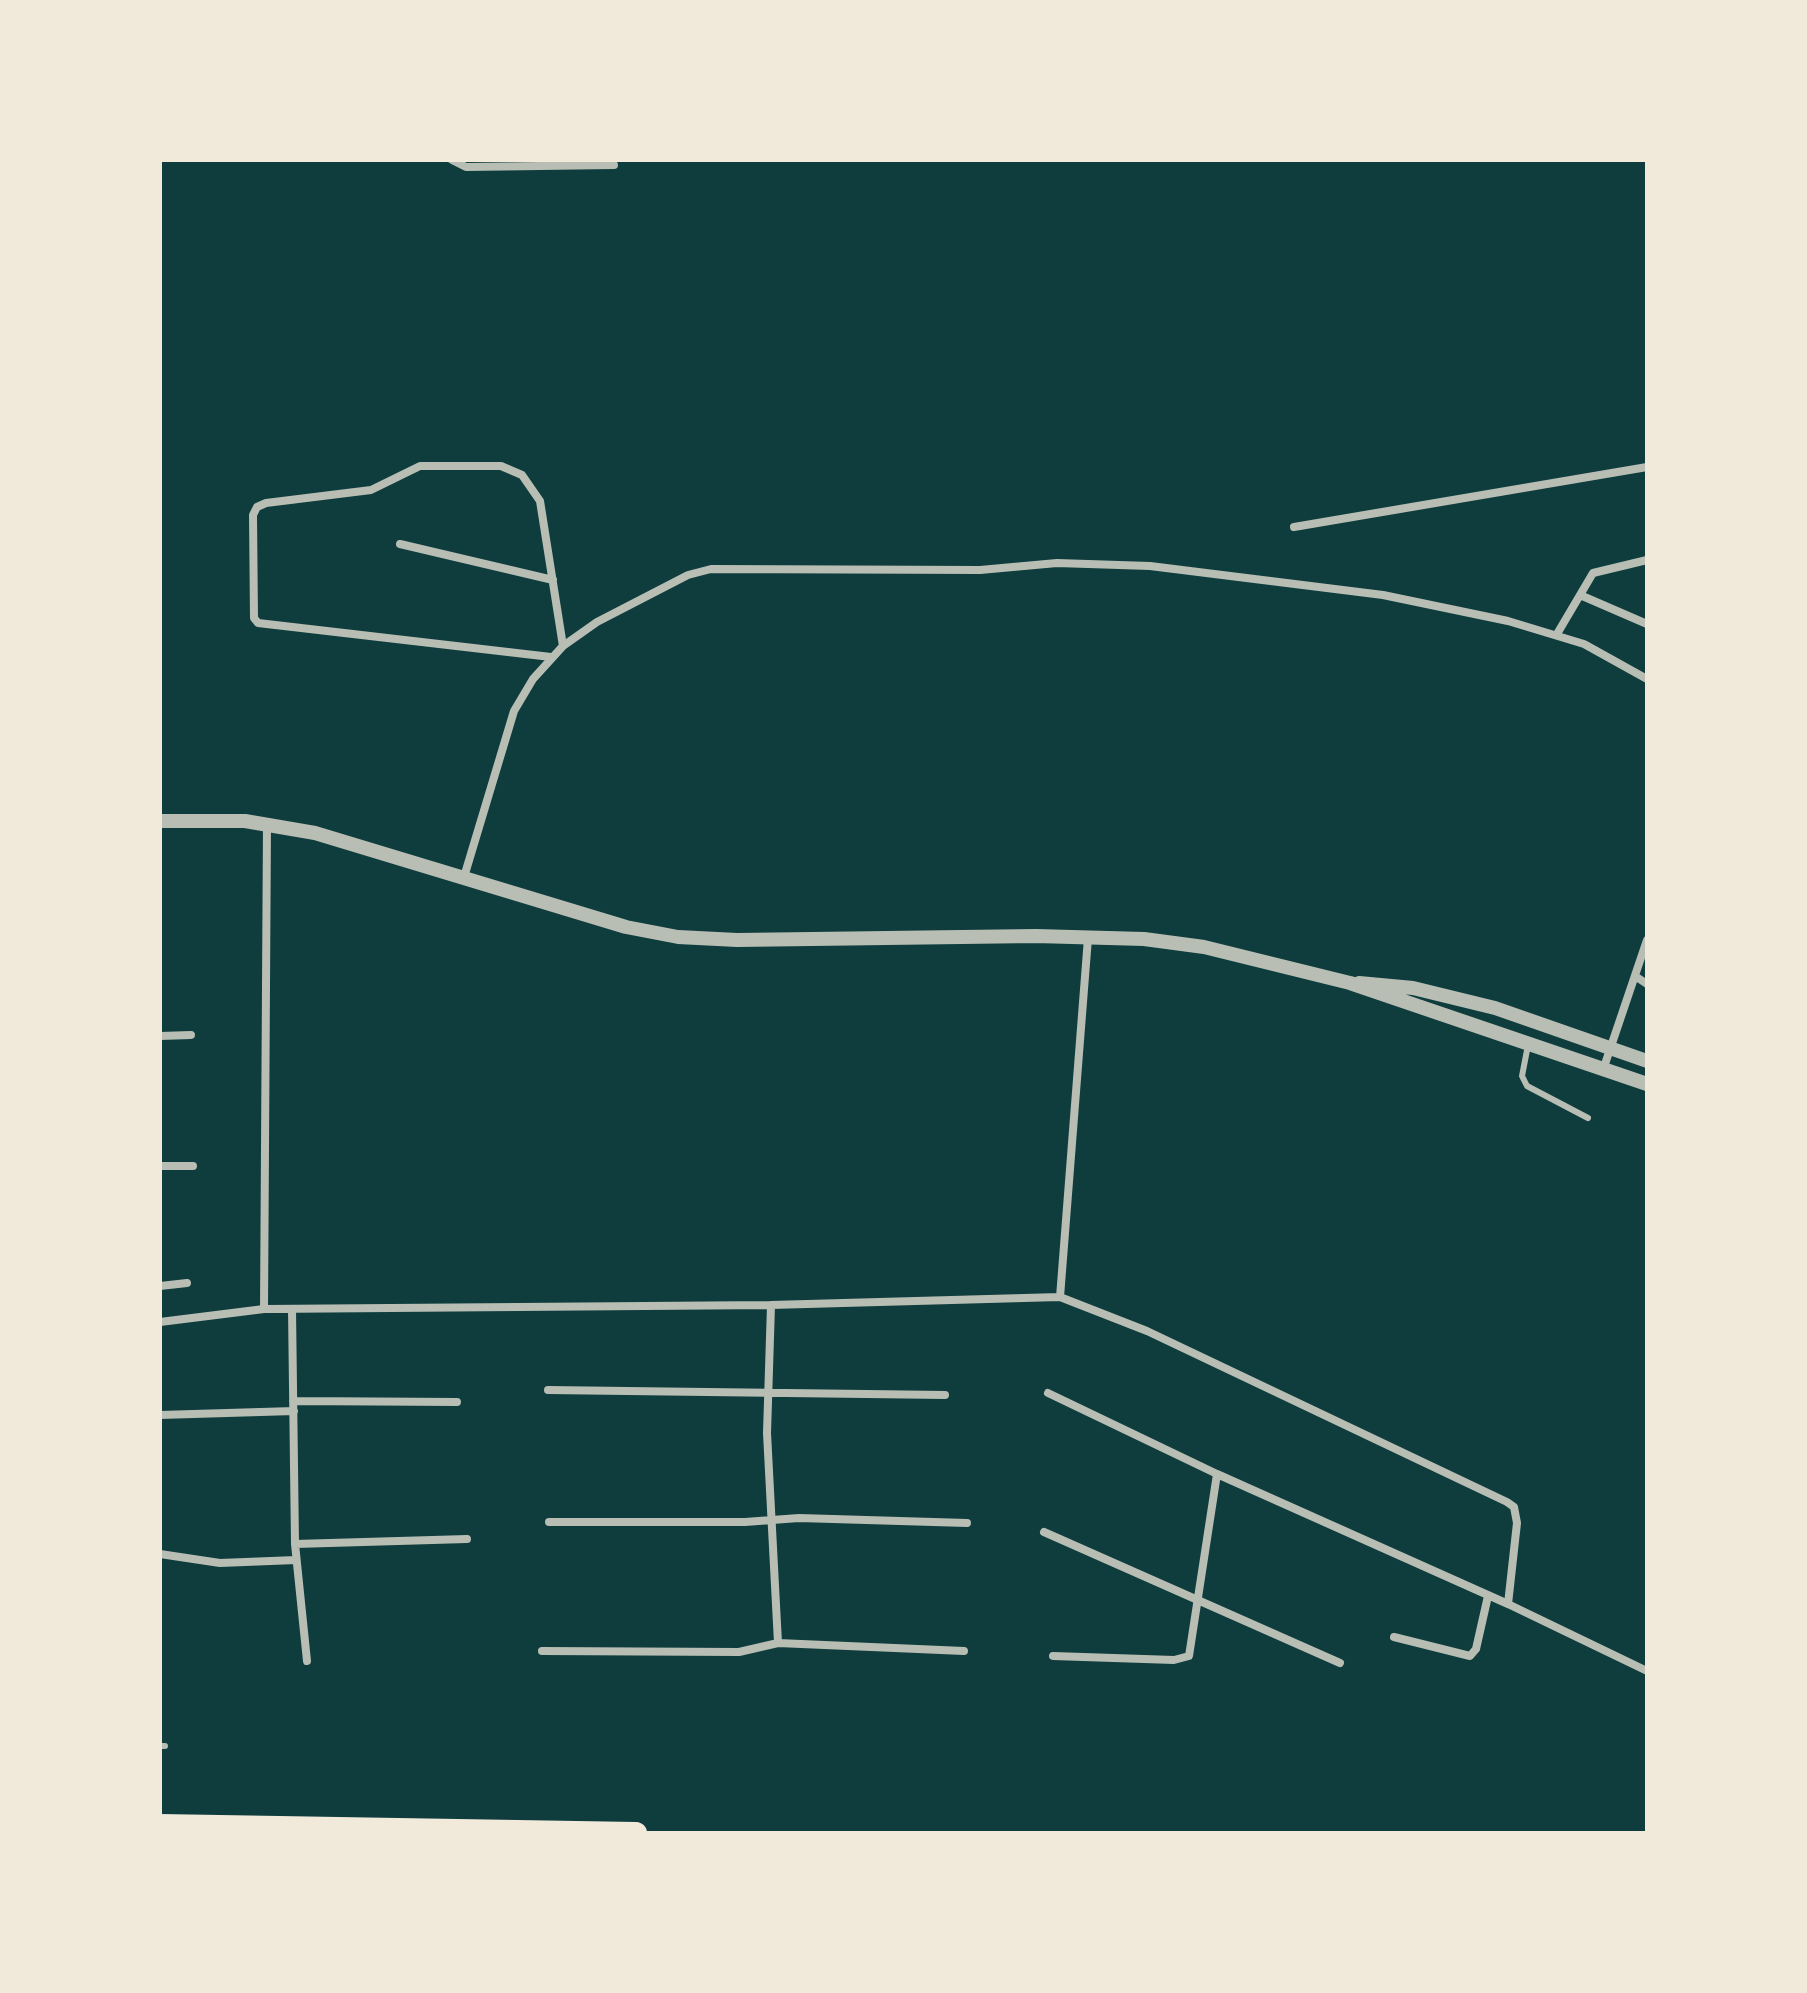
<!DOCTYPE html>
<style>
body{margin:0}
#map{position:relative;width:1807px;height:1993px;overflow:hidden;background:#0f3d3e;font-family:Lato,sans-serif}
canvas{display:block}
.frame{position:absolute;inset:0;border:162px solid #f1e9da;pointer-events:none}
</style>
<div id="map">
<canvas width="1807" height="1993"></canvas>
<div class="frame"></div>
</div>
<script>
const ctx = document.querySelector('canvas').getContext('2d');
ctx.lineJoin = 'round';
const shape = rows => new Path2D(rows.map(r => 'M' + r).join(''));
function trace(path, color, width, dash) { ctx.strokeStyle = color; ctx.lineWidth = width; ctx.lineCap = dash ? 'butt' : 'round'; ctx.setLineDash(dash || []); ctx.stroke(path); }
trace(shape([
 [1528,1045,1522,1076,1527,1086,1588,1118],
 [160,1746,165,1746]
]), '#b8beb3', 6);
trace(shape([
 [452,160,466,167,614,165],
 [1294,527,1647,467],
 [400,544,553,580],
 [1580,595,1647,624],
 [1557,634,1593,573,1647,560],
 [551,657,258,623,254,618,253,515,257,507,266,503,371,490,420,466,501,466,522,475,540,501,563,646],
 [464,877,514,711,533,679,563,646,597,622,688,575,711,569,980,570,1057,563,1150,566,1383,595,1508,621,1584,644,1647,679],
 [1635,976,1647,984],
 [160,1036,191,1035],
 [1604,1067,1647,940],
 [160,1166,193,1166],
 [160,1286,187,1283],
 [1060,1297,1088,938],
 [771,1305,767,1433,778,1643,964,1651],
 [264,1309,267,824],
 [292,1309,295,1544,307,1661],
 [160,1322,264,1309,771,1305,1060,1297,1147,1331,1507,1502,1514,1507,1517,1523,1508,1604,1645,1670],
 [548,1390,945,1395],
 [1048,1393,1217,1474,1508,1604],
 [293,1401,457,1402],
 [160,1415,294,1411],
 [549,1522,745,1522,799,1518,967,1523],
 [1044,1532,1340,1663],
 [295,1544,467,1539],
 [160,1554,220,1563,296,1560],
 [1394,1637,1470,1656,1476,1649,1488,1596],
 [542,1651,739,1652,778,1643],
 [1053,1656,1174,1660,1189,1656,1217,1474]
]), '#b8beb3', 8);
trace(shape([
 [160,821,245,821,315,833,626,927,678,937,737,940,1036,936,1144,939,1204,947,1350,983,1647,1084],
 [1359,983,1413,988,1495,1008,1647,1061]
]), '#b8beb3', 14);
trace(shape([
 [160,1825,636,1833]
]), '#f1e9da', 22);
</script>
